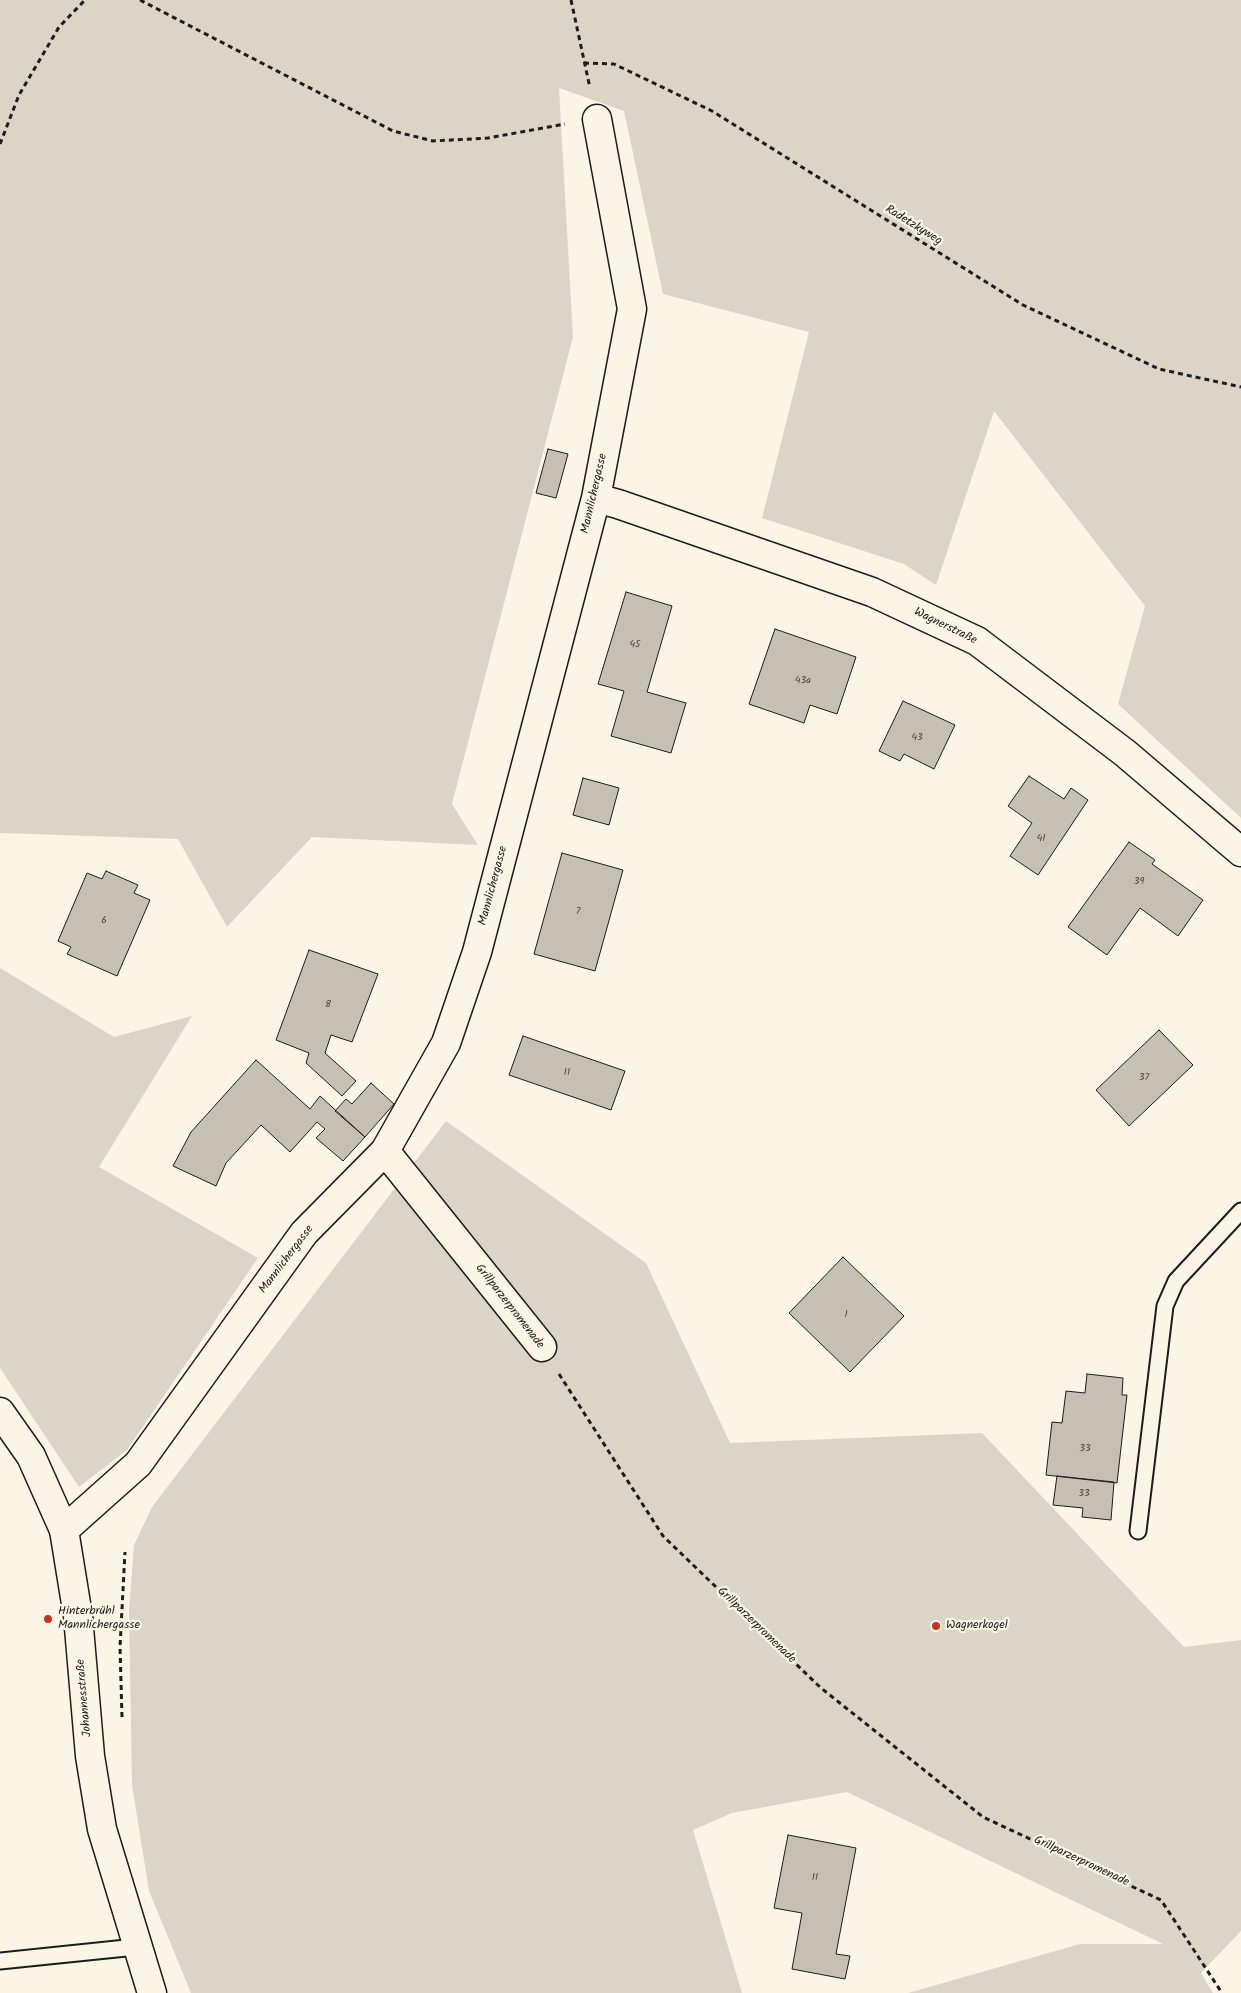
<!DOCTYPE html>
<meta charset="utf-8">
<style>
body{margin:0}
canvas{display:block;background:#fcf5e5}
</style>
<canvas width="1241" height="1993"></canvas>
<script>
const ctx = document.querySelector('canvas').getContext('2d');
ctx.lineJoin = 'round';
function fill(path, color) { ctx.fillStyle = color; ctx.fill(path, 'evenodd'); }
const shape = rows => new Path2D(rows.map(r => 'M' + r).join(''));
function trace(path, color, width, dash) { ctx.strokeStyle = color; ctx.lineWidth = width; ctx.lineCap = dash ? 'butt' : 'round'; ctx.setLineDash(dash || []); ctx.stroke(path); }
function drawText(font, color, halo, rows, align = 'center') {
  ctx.font = font + ' Kalam,sans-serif'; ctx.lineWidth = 4.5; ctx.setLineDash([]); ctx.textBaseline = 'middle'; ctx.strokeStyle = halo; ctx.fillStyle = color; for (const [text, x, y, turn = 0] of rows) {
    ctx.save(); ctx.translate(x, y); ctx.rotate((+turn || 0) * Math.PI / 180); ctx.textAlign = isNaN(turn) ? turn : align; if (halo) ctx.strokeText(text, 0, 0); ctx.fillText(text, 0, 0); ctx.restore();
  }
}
fill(shape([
 [0,0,1241,0,1241,818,1118,704,1145,606,994,411,936,585,904,564,762,518,809,332,663,294,624,111,559,88,573,337,452,804,478,845,312,837,227,927,178,839,0,833],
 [0,968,114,1037,192,1016,99,1167,258,1258,127,1450,79,1487,0,1368],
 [446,1121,646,1263,730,1443,982,1433,1184,1647,1241,1640,1241,1931,1201,1973,1213,1993,908,1993,1080,1944,1163,1944,847,1792,732,1813,693,1830,742,1993,191,1993,149,1891,132,1785,129,1611,134,1545,152,1507]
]), '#dbd5c8');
const building = shape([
 [548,449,568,454,556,498,536,493,548,449],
 [626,592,672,606,647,692,686,703,671,753,611,736,624,691,598,684,626,592],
 [775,629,856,657,837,714,810,705,804,723,749,704,775,629],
 [903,701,955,725,934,769,904,754,900,761,879,751,903,701],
 [1029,776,1064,799,1071,788,1088,800,1038,875,1010,856,1032,823,1008,806,1029,776],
 [583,778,619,788,609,825,573,815,583,778],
 [1129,842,1155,860,1152,864,1203,900,1178,936,1140,908,1107,955,1068,927,1129,842],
 [562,853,623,870,595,971,534,954,562,853],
 [106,871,138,885,134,893,150,900,117,976,67,954,71,947,58,941,87,873,102,879,106,871],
 [309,950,378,974,352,1042,331,1035,325,1053,356,1081,342,1096,306,1063,309,1053,276,1040,309,950],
 [1159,1030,1193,1065,1129,1126,1096,1090,1159,1030],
 [523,1036,625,1071,611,1110,509,1075,523,1036],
 [256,1060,310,1109,320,1096,365,1137,343,1161,316,1138,325,1129,317,1122,290,1152,261,1125,226,1163,216,1186,173,1166,191,1132,256,1060],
 [371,1083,394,1104,365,1137,335,1111,346,1099,352,1104,371,1083],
 [843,1257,904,1316,850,1372,789,1313,843,1257],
 [1087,1374,1123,1378,1122,1395,1127,1395,1117,1483,1046,1475,1052,1422,1062,1423,1066,1391,1085,1393,1087,1374],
 [1057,1476,1114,1482,1111,1520,1082,1517,1083,1508,1053,1505,1057,1476],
 [788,1835,856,1848,836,1954,850,1956,845,1979,792,1969,802,1913,774,1908,788,1835]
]);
fill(building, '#c4c0b3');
trace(building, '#1c1c1c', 1);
const service = shape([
 [1138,1531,1165,1306,1176,1281,1241,1211],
 [0,1961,136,1947]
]);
const minor = shape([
 [596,498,618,504,872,592,977,641,1125,753,1241,852],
 [385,1151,542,1347],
 [64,1530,138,1464,304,1233,385,1151,446,1043,477,952,596,498,632,309,597,119]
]);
const secondary = shape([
 [0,1412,31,1456,64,1530,78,1616,90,1756,102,1829,152,1993]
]);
trace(service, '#1c1c1c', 19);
trace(minor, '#1c1c1c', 31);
trace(secondary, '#1c1c1c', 31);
trace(shape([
 [140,0,393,131,433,141,488,138,565,124],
 [571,0,590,88],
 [584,63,614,64,712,111,1023,305,1159,369,1241,387],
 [0,144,19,95,59,27,85,0],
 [559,1374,663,1536,821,1688,983,1817,1161,1900,1222,1993],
 [122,1717,120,1647,125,1552]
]), '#1c1c1c', 3, [5, 4]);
trace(service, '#fcf5e5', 15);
trace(minor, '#fcf5e5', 28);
trace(secondary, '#fcf5e5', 28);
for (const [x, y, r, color] of [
 [48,1619,5,"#c8321e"],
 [936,1626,5,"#c8321e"]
]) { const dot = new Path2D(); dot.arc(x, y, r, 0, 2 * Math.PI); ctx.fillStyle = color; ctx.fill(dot); trace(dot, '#fcf5e5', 2); }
drawText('10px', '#464542', null, [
 ["45",635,645],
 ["43a",803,681],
 ["43",917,738],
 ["41",1041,839],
 ["39",1139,882],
 ["7",578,912],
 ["6",104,921],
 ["8",328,1005],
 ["11",567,1073],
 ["37",1144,1078],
 ["1",846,1315],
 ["33",1085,1449],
 ["33",1084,1494],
 ["11",815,1878]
]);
drawText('12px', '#1c1c1c', '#fcf5e5', [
 ["Radetzkyweg",913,226,32],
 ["Mannlichergasse",595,494,-77],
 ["Wagnerstraße",945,627,26],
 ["Mannlichergasse",494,886,-75],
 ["Mannlichergasse",287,1260,-53],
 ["Grillparzerpromenade",509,1307,52],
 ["Grillparzerpromenade",756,1626,44],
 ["Johannesstraße",85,1698,-95],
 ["Grillparzerpromenade",1081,1862,25]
]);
drawText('12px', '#1c1c1c', '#fcf5e5', [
 ["Hinterbrühl",58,1612],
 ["Mannlichergasse",58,1626],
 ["Wagnerkogel",946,1626]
], 'left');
</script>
